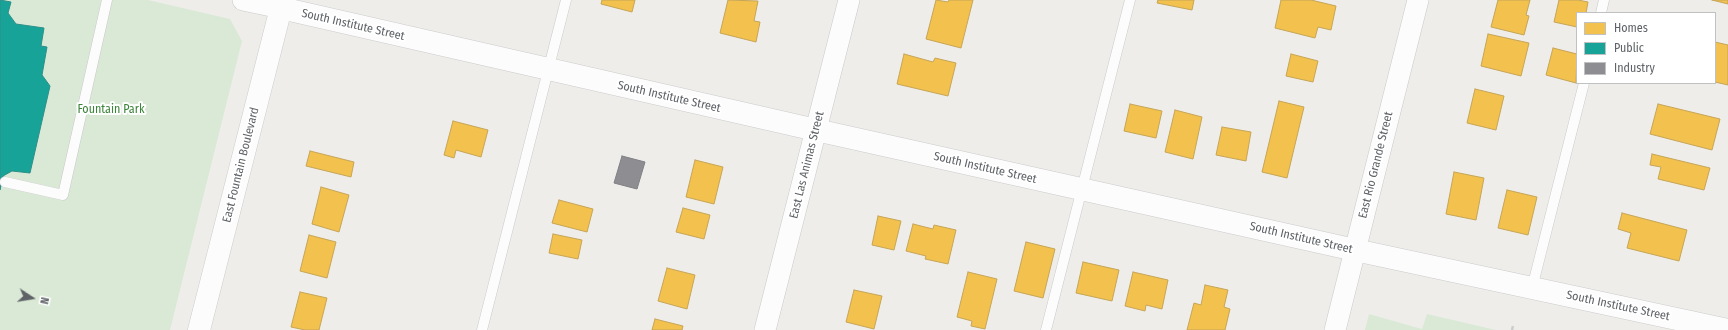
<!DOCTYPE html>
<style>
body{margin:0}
#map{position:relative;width:1728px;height:330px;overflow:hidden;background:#eeedea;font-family:"Fira Sans Condensed",sans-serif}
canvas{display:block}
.legend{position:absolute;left:1576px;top:12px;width:140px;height:72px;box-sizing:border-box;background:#fff;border:1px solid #bfc1c2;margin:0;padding:5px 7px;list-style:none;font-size:12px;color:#5f6367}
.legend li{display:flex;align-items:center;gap:8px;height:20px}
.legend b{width:20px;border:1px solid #bfc1c2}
.north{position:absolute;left:12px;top:278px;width:40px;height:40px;-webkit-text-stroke:3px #fff;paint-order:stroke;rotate:102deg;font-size:11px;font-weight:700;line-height:16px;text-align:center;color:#5f6367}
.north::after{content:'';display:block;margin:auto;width:14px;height:18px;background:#5f6367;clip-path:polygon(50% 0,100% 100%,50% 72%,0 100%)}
</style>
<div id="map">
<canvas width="1728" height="330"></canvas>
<ul class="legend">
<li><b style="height:11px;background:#f2c14e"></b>Homes</li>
<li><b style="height:11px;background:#17a398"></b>Public</li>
<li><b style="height:11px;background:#8d8d92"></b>Industry</li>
</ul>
<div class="north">N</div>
</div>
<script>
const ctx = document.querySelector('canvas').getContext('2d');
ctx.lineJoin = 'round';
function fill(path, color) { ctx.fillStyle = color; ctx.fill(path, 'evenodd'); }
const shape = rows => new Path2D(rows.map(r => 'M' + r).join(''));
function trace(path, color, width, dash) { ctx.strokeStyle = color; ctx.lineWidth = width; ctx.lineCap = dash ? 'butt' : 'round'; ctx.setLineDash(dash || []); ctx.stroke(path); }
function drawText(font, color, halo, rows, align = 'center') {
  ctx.font = font + ' "Fira Sans Condensed",sans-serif'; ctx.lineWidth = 4; ctx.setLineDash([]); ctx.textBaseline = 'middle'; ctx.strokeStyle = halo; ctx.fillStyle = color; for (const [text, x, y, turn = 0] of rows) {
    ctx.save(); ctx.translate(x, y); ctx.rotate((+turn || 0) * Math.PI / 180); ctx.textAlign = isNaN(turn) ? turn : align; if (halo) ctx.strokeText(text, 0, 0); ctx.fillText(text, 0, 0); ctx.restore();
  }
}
fill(shape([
 [0,0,148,0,230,19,242,41,170,330,0,330],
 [1369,314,1422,329,1427,314,1496,330,1365,330]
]), '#dae9d6');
const homes = shape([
 [602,0,635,0,632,12,601,4,602,0],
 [728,0,758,1,754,21,760,22,756,42,720,33,728,0],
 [936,0,948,2,949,0,973,0,961,48,926,39,936,0],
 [1158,0,1194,0,1192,10,1157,3,1158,0],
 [1281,0,1311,0,1336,6,1331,30,1318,27,1315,38,1275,28,1281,0],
 [1498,0,1530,0,1526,15,1529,16,1524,35,1491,27,1498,0],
 [1559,0,1578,0,1588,2,1586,13,1577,13,1577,27,1554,22,1559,0],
 [1712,0,1728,0,1728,4,1712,0],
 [1488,34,1529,43,1521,76,1481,66,1488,34],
 [1715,42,1728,45,1728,85,1715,82,1715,42],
 [1553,48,1577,54,1576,83,1546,75,1553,48],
 [904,54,933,62,935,58,956,63,948,96,897,84,904,54],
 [1291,54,1318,61,1313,82,1286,76,1291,54],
 [1475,89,1504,96,1496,130,1467,123,1475,89],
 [1279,101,1304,107,1287,178,1262,172,1279,101],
 [1130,104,1162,111,1156,138,1124,131,1130,104],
 [1658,104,1720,119,1712,150,1650,134,1658,104],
 [1175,110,1202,117,1193,159,1165,152,1175,110],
 [453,121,488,130,481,157,456,150,454,158,444,155,453,121],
 [1222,127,1251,132,1246,161,1216,155,1222,127],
 [310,151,354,162,351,177,306,166,310,151],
 [1652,154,1710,168,1704,190,1658,179,1661,167,1650,165,1652,154],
 [695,160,723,167,714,204,686,197,695,160],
 [1454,172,1484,178,1476,220,1446,214,1454,172],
 [321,187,349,195,339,232,312,224,321,187],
 [1507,190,1537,197,1528,235,1498,228,1507,190],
 [559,200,593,209,587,232,552,223,559,200],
 [683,208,710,215,704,239,676,232,683,208],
 [1622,213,1687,230,1679,261,1627,248,1631,233,1618,229,1622,213],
 [878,216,901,221,894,250,872,245,878,216],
 [913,224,933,229,934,225,956,230,948,264,925,259,926,256,906,251,913,224],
 [553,234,582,240,578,259,549,253,553,234],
 [309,235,336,242,327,278,300,271,309,235],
 [1026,242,1055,249,1043,298,1014,291,1026,242],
 [1083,262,1119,270,1112,301,1076,293,1083,262],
 [667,268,695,275,687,309,658,301,667,268],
 [968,272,997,279,985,329,971,326,972,321,957,317,968,272],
 [1133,272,1168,280,1162,309,1146,305,1145,311,1125,306,1133,272],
 [1205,285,1228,290,1224,307,1230,309,1225,330,1187,330,1194,303,1201,305,1205,285],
 [854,290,882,296,874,329,846,322,854,290],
 [300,292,327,298,319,330,305,330,291,327,300,292],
 [655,319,683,326,682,330,652,330,655,319]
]);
fill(homes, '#f2c14e');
trace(homes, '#c6a556', 1);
const public = shape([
 [0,0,11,2,8,13,16,24,44,28,41,46,47,47,42,75,50,86,30,173,12,171,3,176,0,190,0,0]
]);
fill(public, '#17a398');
trace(public, '#2d9089', 1);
const industry = shape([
 [622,156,645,162,637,189,614,183,622,156]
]);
fill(industry, '#8d8d92');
trace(industry, '#7f8085', 1);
const lane = shape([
 [1601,13,1604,0],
 [5,182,63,195,107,0],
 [1532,288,1584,83],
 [482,330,566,0],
 [1046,330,1130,0]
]);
const street = shape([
 [243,0,281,8],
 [765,330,849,0],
 [1335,330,1418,0]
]);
const secondary = shape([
 [281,8,816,130,1355,250,1728,330],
 [199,330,283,0]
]);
trace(lane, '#c9c9ca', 11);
trace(street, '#c9c9ca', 22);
trace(secondary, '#cbcbcb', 23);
trace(shape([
 [1512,330,1513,326]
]), '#cacfcc', 2.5, [4, 2]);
trace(lane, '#fcfcfc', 10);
trace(street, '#fcfcfc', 21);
trace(secondary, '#fcfcfc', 22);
drawText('12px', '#5f6367', '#fff', [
 ["South Institute Street",353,25,13],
 ["South Institute Street",669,97,13],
 ["East Fountain Boulevard",241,165,-76],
 ["East Las Animas Street",807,165,-76],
 ["East Rio Grande Street",1376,165,-76],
 ["South Institute Street",985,168,13],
 ["South Institute Street",1301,238,13],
 ["South Institute Street",1618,306,12]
]);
drawText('12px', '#3c843a', '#fff', [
 ["Fountain Park",111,110]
]);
</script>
